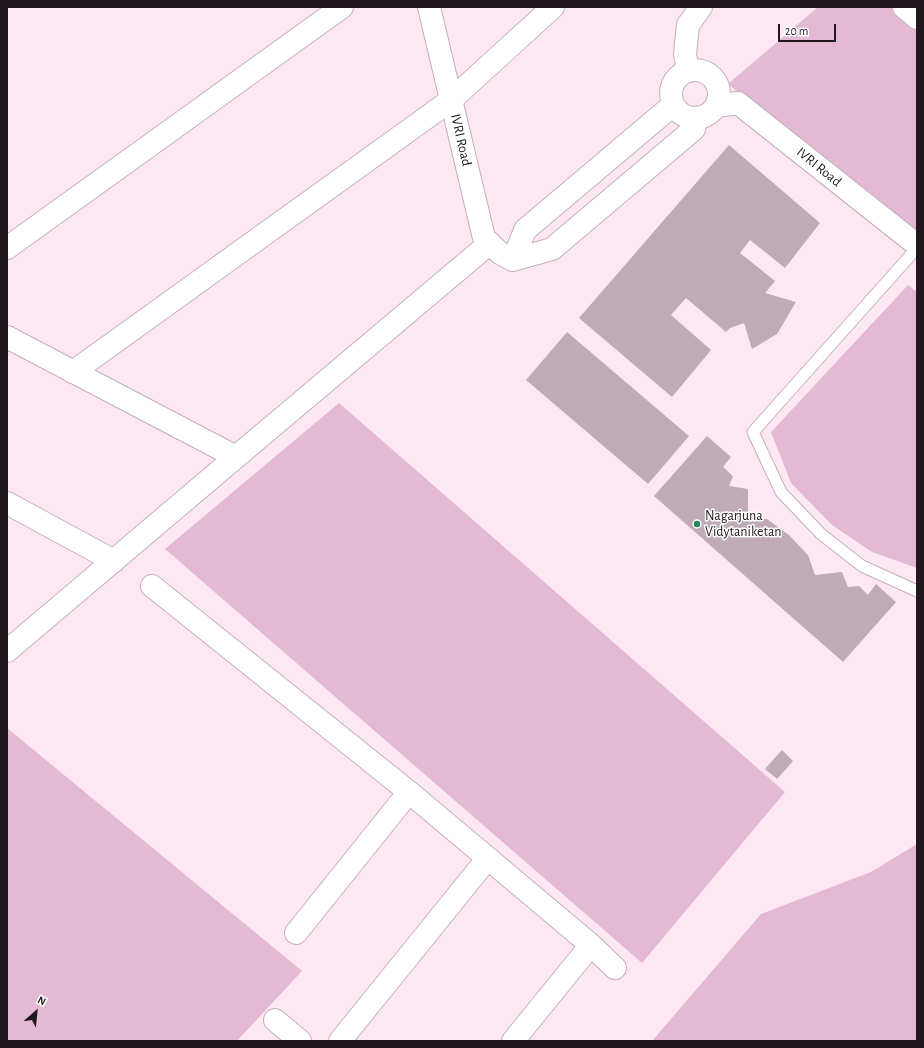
<!DOCTYPE html>
<style>
body{margin:0}
#map{position:relative;width:924px;height:1048px;overflow:hidden;background:#fde7f3;font-family:"Alegreya Sans",sans-serif}
canvas{display:block}
.frame{position:absolute;inset:0;border:8px solid #20181d;pointer-events:none}
.north{position:absolute;left:16px;top:992px;width:40px;height:40px;-webkit-text-stroke:3px #fff;paint-order:stroke;rotate:27deg;font-size:11px;font-weight:700;line-height:16px;text-align:center;color:#20181d}
.north::after{content:'';display:block;margin:auto;width:14px;height:18px;background:#20181d;clip-path:polygon(50% 0,100% 100%,50% 72%,0 100%)}
.scale{position:absolute;left:778px;top:24px;width:58px;height:18px;box-sizing:border-box;border:2px solid #20181d;border-top:0;padding-left:5px;font-size:12px;line-height:14px;white-space:nowrap;color:#20181d;-webkit-text-stroke:3px #fff;paint-order:stroke}
</style>
<div id="map">
<canvas width="924" height="1048"></canvas>
<div class="frame"></div>
<div class="north">N</div>
<div class="scale">20 m</div>
</div>
<script>
const ctx = document.querySelector('canvas').getContext('2d');
ctx.lineJoin = 'round';
function fill(path, color) { ctx.fillStyle = color; ctx.fill(path, 'evenodd'); }
const shape = rows => new Path2D(rows.map(r => 'M' + r).join(''));
function trace(path, color, width, dash) { ctx.strokeStyle = color; ctx.lineWidth = width; ctx.lineCap = dash ? 'butt' : 'round'; ctx.setLineDash(dash || []); ctx.stroke(path); }
function drawText(font, color, halo, rows, align = 'center') {
  ctx.font = font + ' "Alegreya Sans",sans-serif'; ctx.lineWidth = 3; ctx.setLineDash([]); ctx.textBaseline = 'middle'; ctx.strokeStyle = halo; ctx.fillStyle = color; for (const [text, x, y, turn = 0] of rows) {
    ctx.save(); ctx.translate(x, y); ctx.rotate((+turn || 0) * Math.PI / 180); ctx.textAlign = isNaN(turn) ? turn : align; if (halo) ctx.strokeText(text, 0, 0); ctx.fillText(text, 0, 0); ctx.restore();
  }
}
fill(shape([
 [818,7,893,7,917,28,917,235,728,84],
 [908,285,917,292,917,568,872,552,832,525,791,483,771,432],
 [339,403,785,792,642,963,165,549],
 [7,728,302,971,237,1041,7,1041],
 [917,844,917,1041,652,1041,761,914,871,872]
]), '#e4b9d3');
fill(shape([
 [729,145,820,223,785,268,750,240,740,253,775,281,765,293,796,302,777,334,752,349,744,323,730,328,726,332,686,298,671,315,711,350,672,397,579,318],
 [567,332,689,436,648,484,526,380],
 [707,436,731,457,723,467,733,476,729,486,748,489,748,518,767,519,789,535,808,555,815,575,842,572,848,587,859,586,868,595,876,584,896,602,843,662,654,496],
 [782,750,793,761,777,779,765,769]
]), '#bfaab6');
const lane = shape([
 [917,248,753,432,781,492,821,534,862,566,917,591]
]);
const street = shape([
 [904,7,917,18],
 [688,71,685,54,688,25,701,7],
 [7,248,342,7],
 [73,372,451,100,553,7],
 [7,503,114,561],
 [152,586,409,792,591,945,615,968],
 [7,651,236,457],
 [296,933,409,792],
 [275,1020,300,1041],
 [340,1041,488,858],
 [513,1041,591,945]
]);
const secondary = shape([
 [429,7,484,238,500,253,513,260,552,249,694,129,697,118],
 '671 94a24 24 0 1 1 48 0a24 24 0 1 1-48 0Z',
 [717,106,738,103,917,245],
 [513,260,525,230,673,105],
 [7,337,236,457,490,243]
]);
trace(lane, '#c4afbc', 13);
trace(street, '#c4afbc', 24);
trace(secondary, '#c4afbc', 24);
trace(lane, '#fff', 11);
trace(street, '#fff', 22);
trace(secondary, '#fff', 22);
for (const [x, y, r, color] of [
 [697,524,4,"#258760"]
]) { const dot = new Path2D(); dot.arc(x, y, r, 0, 2 * Math.PI); ctx.fillStyle = color; ctx.fill(dot); trace(dot, '#fff', 1.5); }
drawText('14px', '#20181d', '#fff', [
 ["IVRI Road",461,140,77],
 ["IVRI Road",819,167,39]
]);
drawText('14px', '#20181d', '#fff', [
 ["Nagarjuna",705,516],
 ["Vidytaniketan",705,532]
], 'left');
</script>
